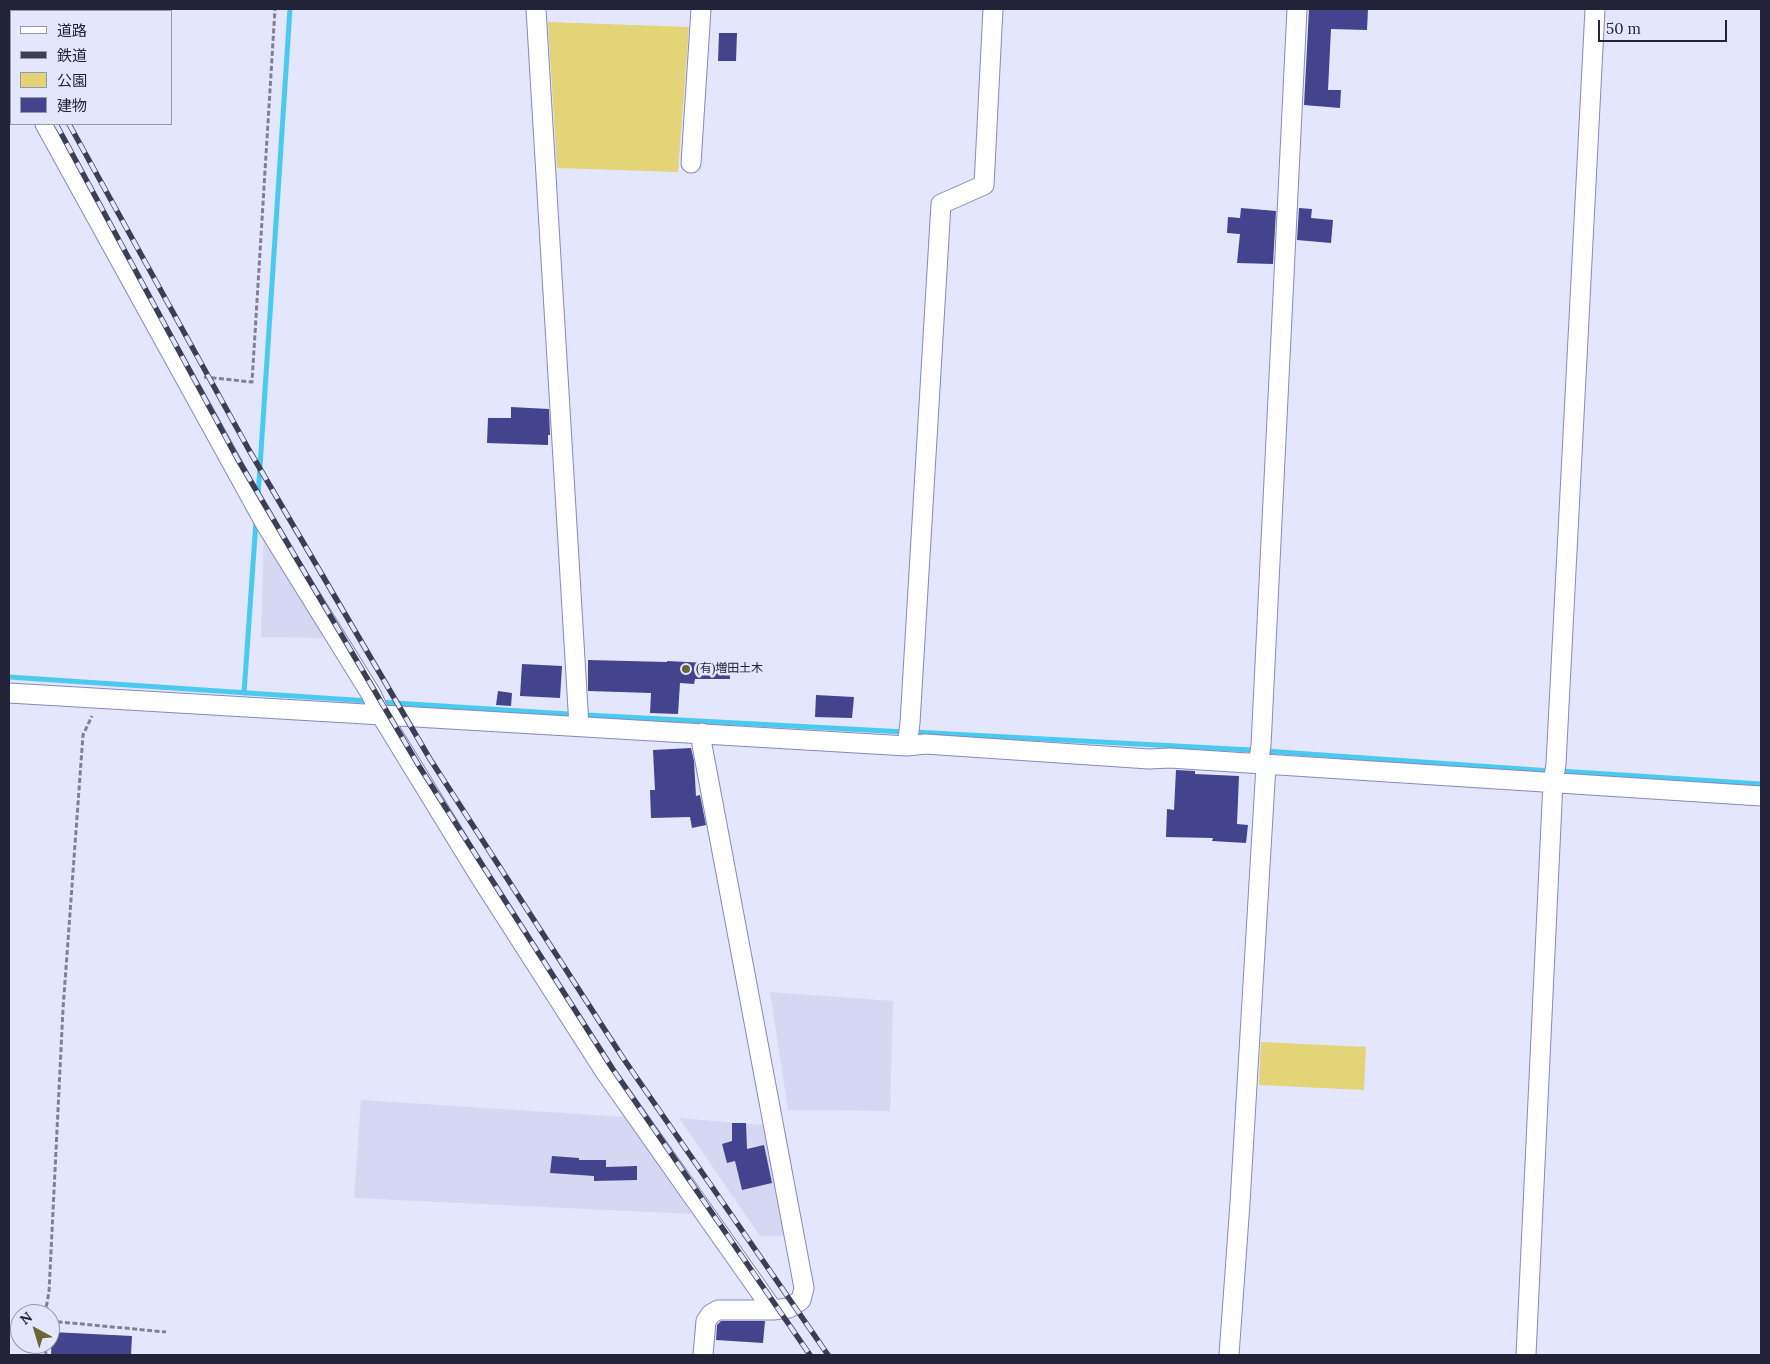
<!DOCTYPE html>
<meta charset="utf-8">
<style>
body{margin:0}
#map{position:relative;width:1770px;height:1364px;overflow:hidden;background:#e4e6fe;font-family:Lora,"Noto Sans JP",serif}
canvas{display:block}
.frame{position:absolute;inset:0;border:10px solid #222338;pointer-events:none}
.legend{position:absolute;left:10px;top:10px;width:162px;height:115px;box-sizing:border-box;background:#e4e6fe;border:1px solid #9698af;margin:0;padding:6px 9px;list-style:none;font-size:15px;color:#222338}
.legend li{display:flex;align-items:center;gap:10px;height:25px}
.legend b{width:25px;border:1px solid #9698af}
.north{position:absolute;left:10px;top:1304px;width:50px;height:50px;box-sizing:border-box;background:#e4e6fe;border:1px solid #9698af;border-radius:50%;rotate:321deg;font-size:14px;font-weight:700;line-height:20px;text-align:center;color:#222338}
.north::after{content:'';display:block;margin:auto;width:18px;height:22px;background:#6d6532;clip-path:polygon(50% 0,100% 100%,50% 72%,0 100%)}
.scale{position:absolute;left:1598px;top:20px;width:129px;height:22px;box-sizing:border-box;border:2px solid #222338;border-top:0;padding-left:6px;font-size:15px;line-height:18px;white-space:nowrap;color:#222338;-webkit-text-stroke:4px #e4e6fe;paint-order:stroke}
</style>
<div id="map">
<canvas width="1770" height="1364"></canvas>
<div class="frame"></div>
<ul class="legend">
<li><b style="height:6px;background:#fff"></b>道路</li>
<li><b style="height:6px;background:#3c3e53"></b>鉄道</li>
<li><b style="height:14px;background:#e2d477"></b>公園</li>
<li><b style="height:14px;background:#44438e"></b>建物</li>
</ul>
<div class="north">N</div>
<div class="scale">50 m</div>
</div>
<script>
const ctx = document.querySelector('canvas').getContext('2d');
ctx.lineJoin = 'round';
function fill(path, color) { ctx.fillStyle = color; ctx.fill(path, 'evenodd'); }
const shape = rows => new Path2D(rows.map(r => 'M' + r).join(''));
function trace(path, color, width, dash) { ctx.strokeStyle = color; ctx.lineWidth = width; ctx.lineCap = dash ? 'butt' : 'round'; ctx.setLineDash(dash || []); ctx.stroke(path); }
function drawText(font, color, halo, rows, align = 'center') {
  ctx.font = font + ' Lora,"Noto Sans JP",serif'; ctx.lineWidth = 5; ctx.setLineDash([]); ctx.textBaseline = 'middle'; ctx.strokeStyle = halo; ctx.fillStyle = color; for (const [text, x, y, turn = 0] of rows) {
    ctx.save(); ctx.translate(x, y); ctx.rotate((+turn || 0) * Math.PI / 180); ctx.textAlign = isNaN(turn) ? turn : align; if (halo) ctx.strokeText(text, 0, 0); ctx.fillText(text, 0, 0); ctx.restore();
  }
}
fill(shape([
 [264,535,324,638,261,637],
 [770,992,893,1001,890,1111,788,1110],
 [361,1100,626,1117,692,1214,354,1198],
 [679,1118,763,1125,789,1236,760,1236]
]), '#d6d8f3');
fill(shape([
 [548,22,689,27,678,172,557,168],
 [1261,1042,1366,1047,1364,1090,1259,1085]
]), '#e2d477');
trace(shape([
 [9,12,19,9],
 [258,497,290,9],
 [9,677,368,701],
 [244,693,256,521],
 [379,702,568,714,905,732],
 [913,732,1251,750,1551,771],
 [1560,771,1761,784]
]), '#4acaee', 5);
fill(shape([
 [1309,9,1368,9,1367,30,1331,29,1328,90,1341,90,1340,108,1304,105],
 [719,33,737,33,736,61,718,61],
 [1241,208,1276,211,1273,264,1237,263,1240,234,1227,233,1228,217,1240,218],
 [1299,208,1312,209,1311,218,1333,220,1331,243,1297,240],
 [511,407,549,409,550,435,548,435,548,445,487,443,488,418,511,418],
 [588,660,667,662,667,661,707,663,707,665,730,665,730,679,695,679,694,684,680,683,678,714,650,713,651,693,588,691],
 [522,664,562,666,560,698,520,696],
 [498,691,512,693,511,706,496,705],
 [816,695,854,697,852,718,815,717],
 [691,748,694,761,696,796,700,795,706,825,692,828,690,817,651,818,650,790,655,790,653,750],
 [1176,770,1195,771,1195,774,1239,776,1237,824,1248,825,1246,843,1212,841,1213,838,1166,837,1167,809,1174,810],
 [732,1123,746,1123,747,1149,764,1145,772,1183,742,1190,735,1161,727,1163,722,1144,732,1141],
 [552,1156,579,1158,579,1160,606,1160,606,1167,637,1166,637,1180,594,1181,594,1176,550,1173],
 [721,1321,765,1321,763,1343,716,1340,717,1325],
 [52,1332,132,1336,131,1355,51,1355]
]), '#44438e');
const minor = shape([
 [536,9,579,726],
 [9,56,11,61],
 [45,124,265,523,371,694,381,715,479,875,606,1073,773,1310],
 [691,163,701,9],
 [9,693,907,746,925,744,1149,759,1170,758,1761,796],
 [702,733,702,745,804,1288,801,1300,789,1308,773,1310,718,1310,711,1314,706,1321,703,1355],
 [907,746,910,723,941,204,984,185,993,9],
 [1258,764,1261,746,1297,9],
 [1229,1355,1240,1203,1266,765],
 [1526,1355,1553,782,1556,764,1595,9]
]);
trace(minor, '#8589be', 21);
trace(shape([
 [31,11,37,9],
 [9,20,11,19],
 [204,377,252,382,275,9],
 [45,1314,49,1292,63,1009,83,735,92,716],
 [50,1321,166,1332],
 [45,1344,46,1355]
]), '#7f8097', 3, [5, 2.5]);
trace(minor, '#fff', 19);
const rail = shape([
 [10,9,11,12],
 [9,32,11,37],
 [56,124,237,458,419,766,612,1068,810,1355],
 [69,124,249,450,430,759,623,1058,828,1355]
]);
trace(rail, '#3c3e53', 5.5);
trace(rail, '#e4e6fe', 4, [11]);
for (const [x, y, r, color] of [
 [686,669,5,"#6d6532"]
]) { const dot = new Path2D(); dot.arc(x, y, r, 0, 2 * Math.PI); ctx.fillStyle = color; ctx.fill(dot); trace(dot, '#e4e6fe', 2); }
drawText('12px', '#222338', '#e4e6fe', [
 ["(有)増田土木",696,669]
], 'left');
</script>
